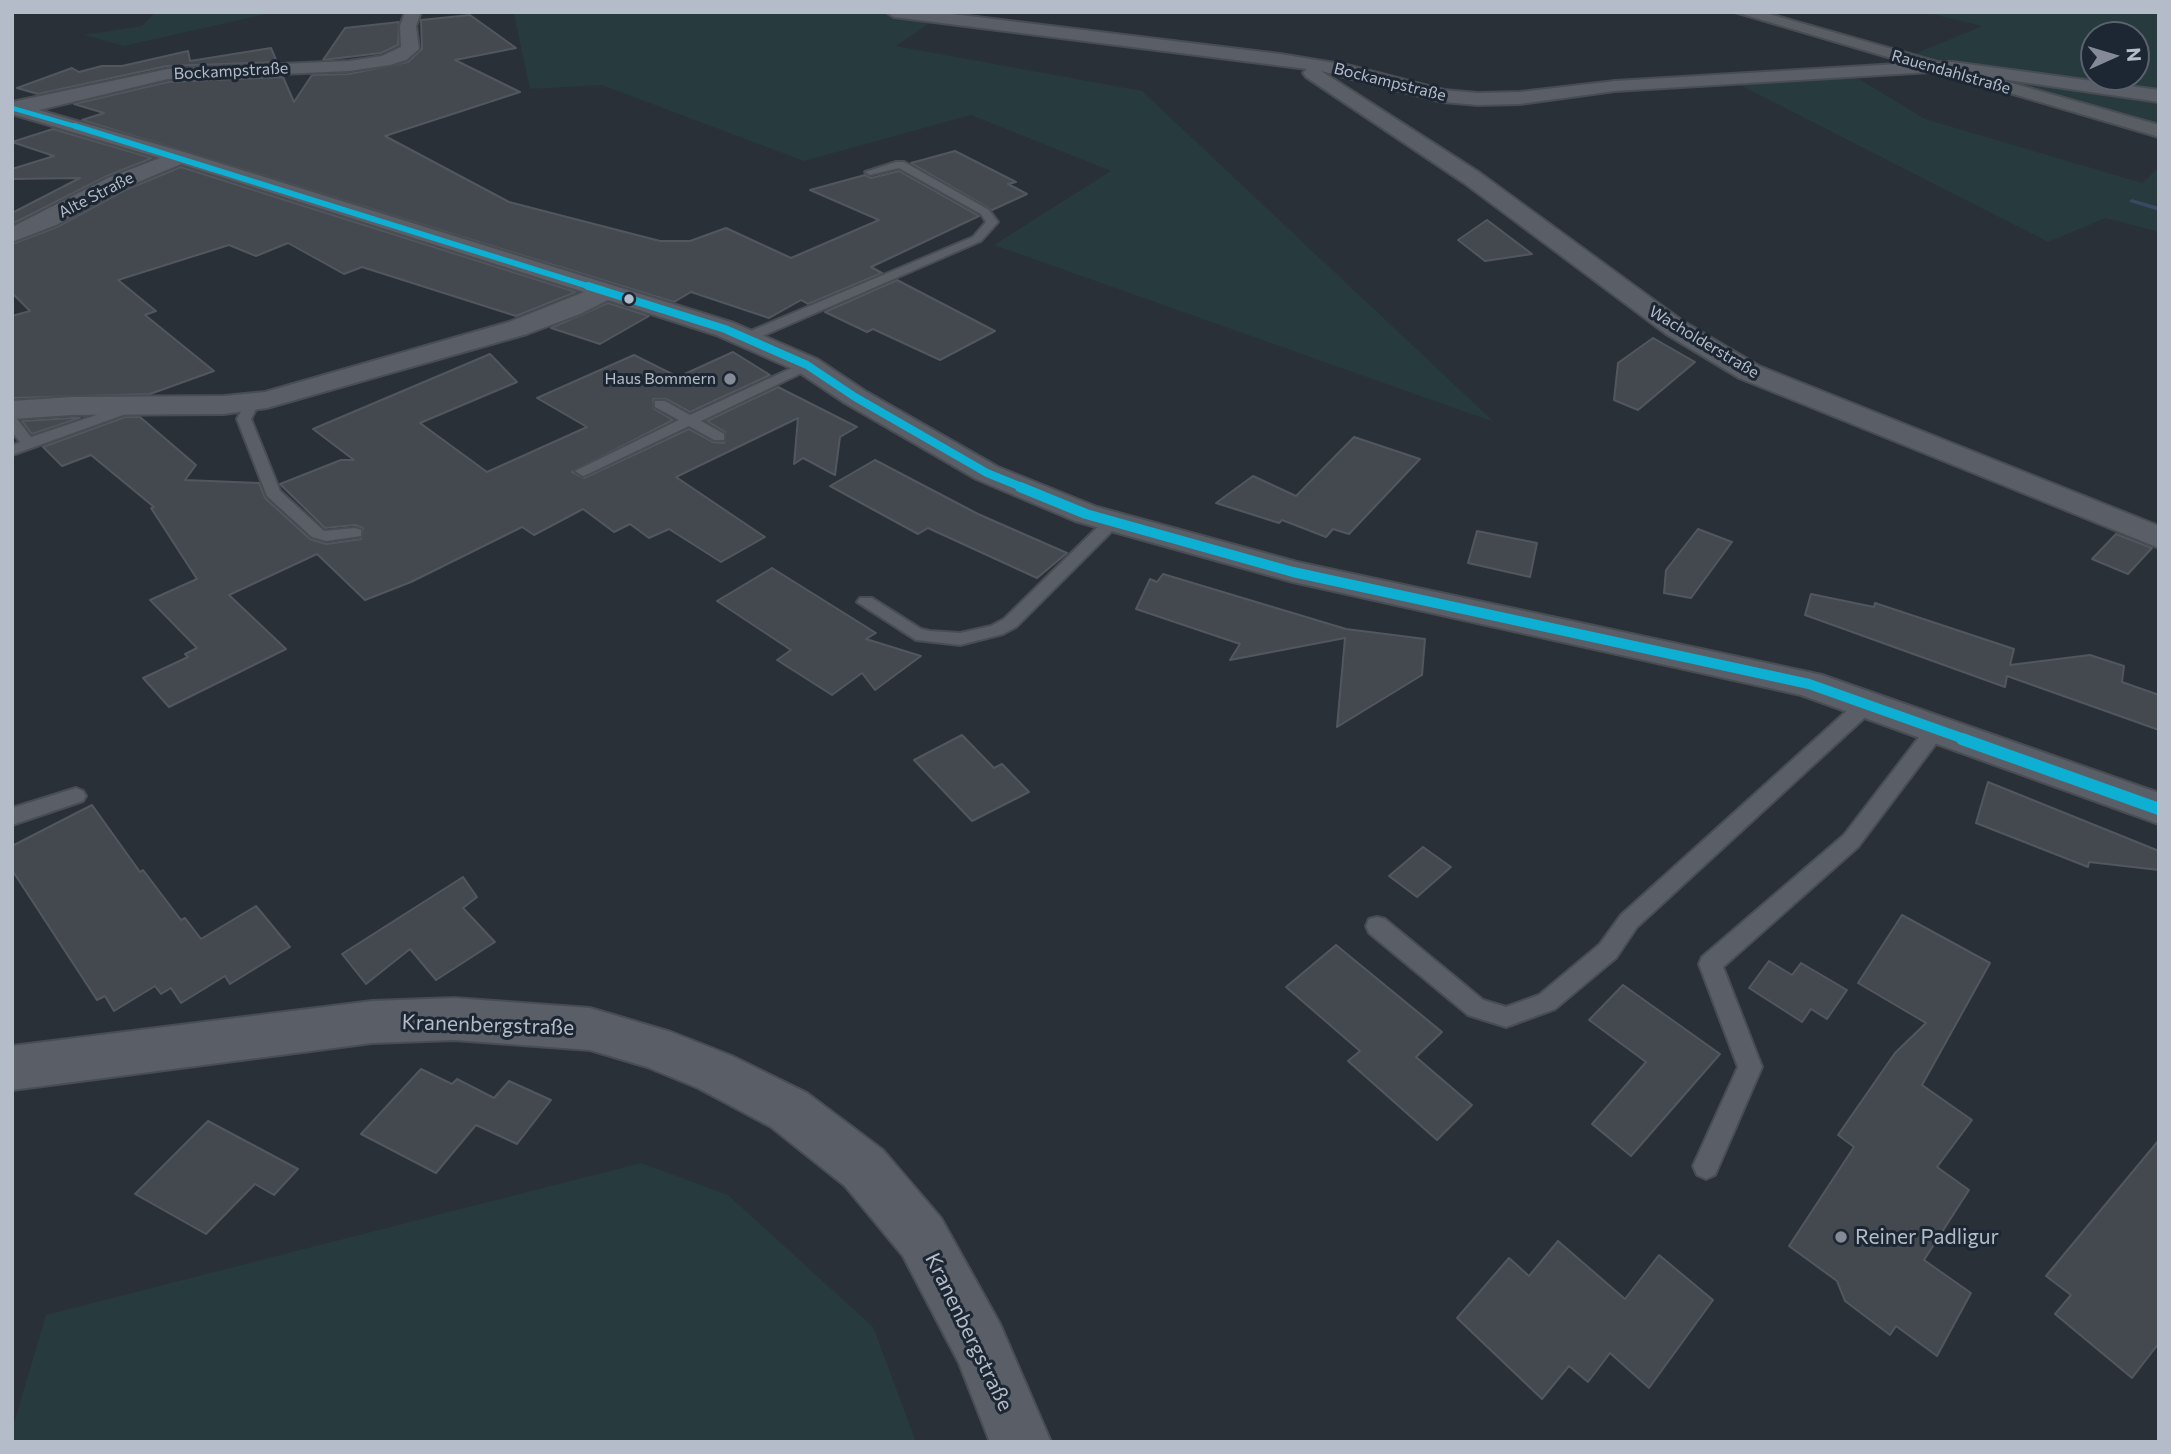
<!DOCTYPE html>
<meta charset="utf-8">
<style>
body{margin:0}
#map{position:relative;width:2171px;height:1454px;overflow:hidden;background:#2a3038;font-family:Commissioner,sans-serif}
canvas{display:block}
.frame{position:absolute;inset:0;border:14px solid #b4bcc9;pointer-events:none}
.north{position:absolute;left:2080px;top:21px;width:70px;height:70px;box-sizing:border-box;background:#1d2633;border:2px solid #59626f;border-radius:50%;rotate:86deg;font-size:19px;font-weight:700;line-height:28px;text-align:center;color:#b4bcc9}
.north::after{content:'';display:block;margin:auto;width:24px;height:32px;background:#848b96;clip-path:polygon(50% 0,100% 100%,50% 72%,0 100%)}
</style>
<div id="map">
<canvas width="2171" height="1454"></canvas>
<div class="frame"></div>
<div class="north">N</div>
</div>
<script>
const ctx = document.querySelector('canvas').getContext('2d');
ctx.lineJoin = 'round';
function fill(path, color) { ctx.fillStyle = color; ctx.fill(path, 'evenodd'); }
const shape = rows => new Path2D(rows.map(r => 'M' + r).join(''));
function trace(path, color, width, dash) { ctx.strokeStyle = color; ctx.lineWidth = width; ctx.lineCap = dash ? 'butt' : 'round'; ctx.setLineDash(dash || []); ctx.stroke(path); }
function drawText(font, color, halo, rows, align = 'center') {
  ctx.font = font + ' Commissioner,sans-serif'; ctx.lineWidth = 6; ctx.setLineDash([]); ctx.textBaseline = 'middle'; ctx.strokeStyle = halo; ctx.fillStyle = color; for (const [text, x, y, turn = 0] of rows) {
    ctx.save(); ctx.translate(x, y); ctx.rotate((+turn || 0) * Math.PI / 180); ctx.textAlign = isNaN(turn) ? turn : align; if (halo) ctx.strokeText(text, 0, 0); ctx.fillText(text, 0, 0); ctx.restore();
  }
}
fill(shape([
 [156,12,275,12,124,46,84,35,142,26],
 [518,12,901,12,939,17,896,46,1142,91,1494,422,994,245,1111,171,971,115,804,161,602,85,530,89,514,14],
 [1924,12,2159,12,2159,92,1942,63,1912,55,1982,26],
 [2094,35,2136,35,2136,77,2094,77],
 [1849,73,1925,119,2142,183,2159,168,2159,232,2106,218,2048,242,1736,83],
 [1979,75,2159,98,2159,124],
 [641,1163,728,1195,873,1327,916,1442,12,1442,12,1430,46,1315]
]), '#273a3e');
fill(shape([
 [2132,199,2159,207,2159,211,2130,202,2129,201,2132,199]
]), '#384963');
const building = shape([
 [470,15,516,48,455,60,520,92,385,136,509,202,660,241,690,241,726,228,791,258,879,220,810,190,865,175,871,178,899,171,979,216,871,267,882,273,808,304,801,300,769,318,691,292,674,302,82,120,104,113,74,104,168,82,283,77,294,102,312,75,349,74,408,62,422,49,421,20,470,15],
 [399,22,398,45,381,53,323,60,345,28,399,22],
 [271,48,277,62,167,66,38,94,17,88,72,68,79,72,102,66,122,66,188,51,190,61,271,48],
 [53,129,152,158,107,176,12,224,12,213,80,178,12,179,12,169,54,156,12,142,53,129],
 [955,151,1016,182,1008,184,1027,194,992,210,911,163,955,151],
 [181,167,576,292,516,316,362,267,344,274,288,243,256,256,229,245,118,280,156,311,145,315,214,371,150,394,12,398,12,316,30,311,12,293,12,244,57,227,125,190,181,167],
 [1487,220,1532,254,1485,261,1458,240,1487,220],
 [897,280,995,331,940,360,873,329,867,332,825,312,897,280],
 [608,303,649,316,600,344,551,328,608,303],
 [1653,338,1695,362,1638,410,1614,400,1618,363,1653,338],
 [733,352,770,375,690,412,666,399,653,399,654,409,673,420,572,472,584,478,689,429,713,442,724,443,725,432,707,421,778,387,857,427,840,437,835,475,803,458,794,464,798,418,676,477,765,537,721,562,669,529,649,538,630,524,614,532,583,509,534,535,522,527,411,582,365,600,317,554,229,595,286,649,169,707,143,678,188,657,185,654,197,648,150,600,197,579,151,508,154,507,91,455,62,466,43,447,125,417,140,417,196,465,185,480,259,483,265,498,310,539,326,544,361,539,363,528,355,525,325,528,280,484,341,460,354,460,313,429,490,354,517,382,420,423,487,472,587,427,537,398,634,355,678,377,733,352],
 [72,418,80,418,32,434,22,421,72,418],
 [1354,437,1420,459,1349,534,1333,529,1326,537,1282,520,1279,523,1216,503,1253,476,1296,496,1354,437],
 [875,460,978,514,1067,553,1037,578,928,528,918,534,830,486,875,460],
 [1698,529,1732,542,1691,598,1664,593,1666,570,1698,529],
 [1477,531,1537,543,1530,577,1468,563,1477,531],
 [2116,534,2152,548,2128,574,2092,559,2116,534],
 [772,568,876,633,866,639,921,656,875,690,862,673,832,695,777,660,791,650,717,601,772,568],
 [1163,574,1346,629,1425,639,1422,675,1337,727,1345,638,1230,660,1240,644,1136,609,1150,579,1157,582,1163,574],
 [1811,594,1874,607,1875,603,2014,649,2010,665,2090,655,2124,666,2122,682,2159,695,2159,730,2007,676,2005,687,1805,615,1811,594],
 [962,735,994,768,1002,764,1029,792,972,821,914,760,962,735],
 [1988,782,2159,851,2159,870,2089,862,2088,867,1976,823,1988,782],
 [92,805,140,872,143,870,181,920,185,918,201,939,256,906,290,947,230,984,225,976,181,1003,171,988,161,994,155,986,114,1011,105,996,97,1000,12,870,12,846,92,805],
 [1423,847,1451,867,1417,897,1389,876,1423,847],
 [463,877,477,897,463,908,495,942,436,980,410,949,366,984,342,954,463,877],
 [1902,915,1990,963,1922,1085,1972,1120,1937,1167,1969,1190,1924,1260,1971,1293,1937,1356,1896,1326,1890,1335,1845,1301,1837,1281,1789,1246,1854,1147,1838,1135,1895,1053,1926,1023,1858,983,1902,915],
 [1336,945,1442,1032,1416,1057,1472,1105,1437,1140,1348,1061,1360,1051,1286,987,1336,945],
 [1769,961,1792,975,1801,963,1847,990,1827,1019,1811,1009,1802,1022,1749,988,1769,961],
 [1623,985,1720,1054,1631,1156,1592,1124,1646,1062,1589,1020,1623,985],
 [421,1069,452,1084,457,1079,494,1098,509,1081,551,1100,517,1144,476,1125,436,1173,361,1134,421,1069],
 [208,1121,298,1169,274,1195,255,1184,206,1234,135,1194,208,1121],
 [2159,1140,2159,1343,2132,1378,2055,1314,2071,1295,2046,1276,2159,1140],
 [1558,1241,1625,1299,1659,1255,1713,1300,1649,1388,1610,1353,1588,1382,1569,1366,1542,1399,1457,1318,1509,1258,1529,1276,1558,1241]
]);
fill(building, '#444950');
trace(building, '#52575f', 2);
const lane = shape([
 [896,162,904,162,989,210,998,222,981,241,751,341,741,341,741,335,973,237,986,222,981,214,899,168,870,175,865,172,896,162],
 [807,361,812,362,812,368,701,421,724,434,724,440,714,440,689,426,588,474,583,476,575,471,679,420,655,407,655,401,665,401,690,415,807,361],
 [252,399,259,403,251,419,280,491,324,531,355,528,361,530,361,536,326,541,312,537,267,496,237,419,247,400,252,399],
 [132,403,137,404,137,410,12,455,12,446,20,442,12,432,12,418,17,419,31,437,132,403],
 [1112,517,1120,522,1118,525,1016,627,1003,634,960,645,916,640,857,602,860,598,872,598,921,629,930,631,960,633,991,626,1004,619,1106,519,1112,517],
 [1867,697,1876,704,1874,709,1637,927,1616,958,1555,1009,1506,1027,1468,1015,1369,933,1366,926,1369,919,1377,917,1385,919,1483,1000,1506,1007,1539,995,1600,944,1621,915,1860,699,1867,697],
 [1937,721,1944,723,1947,728,1944,733,1858,847,1723,967,1762,1067,1715,1175,1706,1179,1697,1175,1693,1166,1738,1067,1699,964,1702,957,1844,835,1930,723,1937,721],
 [76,788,83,791,86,796,83,801,12,825,12,808,76,788]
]);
const street = shape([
 [405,12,421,12,416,26,419,49,406,60,390,65,349,71,168,79,39,110,187,153,734,323,817,359,865,391,998,467,1097,507,1297,562,1822,675,2159,793,2159,824,1801,695,1293,582,1075,521,976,479,845,403,797,371,716,335,608,300,580,314,527,334,267,408,224,414,72,415,12,419,12,401,72,397,224,396,265,392,509,322,584,292,181,164,124,188,56,225,12,242,12,227,108,178,160,158,12,114,12,102,168,69,349,61,382,56,401,47,400,26,405,12],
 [886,12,936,12,1280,54,1347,65,1444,90,1478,93,1520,92,1615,81,1931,62,1953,62,2159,90,2159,102,1953,72,1931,72,1615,91,1520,104,1478,105,1443,102,1321,71,1480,173,1684,322,1759,366,2159,526,2159,548,1739,378,1666,334,1464,183,1306,77,1303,73,1307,69,894,17,886,12],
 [454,998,590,1008,671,1032,732,1056,807,1093,883,1150,941,1218,1000,1324,1051,1442,990,1442,959,1363,903,1256,845,1186,771,1127,698,1088,647,1067,590,1050,454,1040,372,1043,12,1090,12,1046,372,1001,454,998]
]);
const secondary = shape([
 [1735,12,1762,12,2159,125,2159,137,1735,12]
]);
trace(lane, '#484c53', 4);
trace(street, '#484c53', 4);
trace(secondary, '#484c53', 4);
fill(lane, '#5a5e66');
fill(street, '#5a5e66');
fill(secondary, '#595d64');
trace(shape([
 [12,108,81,128]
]), '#0dafd3', 4.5);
trace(shape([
 [75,126,594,288]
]), '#0dafd3', 6);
trace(shape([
 [588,286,725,329,807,365,855,397,987,473,1024,488]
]), '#0dafd3', 8);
trace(shape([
 [1020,487,1086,514,1293,572,1809,684,1967,740]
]), '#0dafd3', 10);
trace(shape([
 [1962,739,2159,809]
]), '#0dafd3', 12);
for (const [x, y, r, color] of [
 [629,299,6,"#b4bcc9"],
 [730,379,7,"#848b96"],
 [1841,1237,7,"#848b96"]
]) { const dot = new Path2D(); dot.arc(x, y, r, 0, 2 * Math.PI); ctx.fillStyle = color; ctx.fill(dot); trace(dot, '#1d2633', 2.5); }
drawText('16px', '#b4bcc9', '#1d2633', [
 ["Bockampstraße",231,71,-3],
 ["Rauendahlstraße",1951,72,16],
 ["Bockampstraße",1390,82,14],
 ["Alte Straße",96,195,-27],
 ["Wacholderstraße",1704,342,31]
]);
drawText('16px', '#b4bcc9', '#1d2633', [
 ["Haus Bommern",716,379]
], 'right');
drawText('21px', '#b4bcc9', '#1d2633', [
 ["Kranenbergstraße",488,1025,2],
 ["Kranenbergstraße",969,1332,64]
]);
drawText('21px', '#b4bcc9', '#1d2633', [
 ["Reiner Padligur",1855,1237]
], 'left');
</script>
